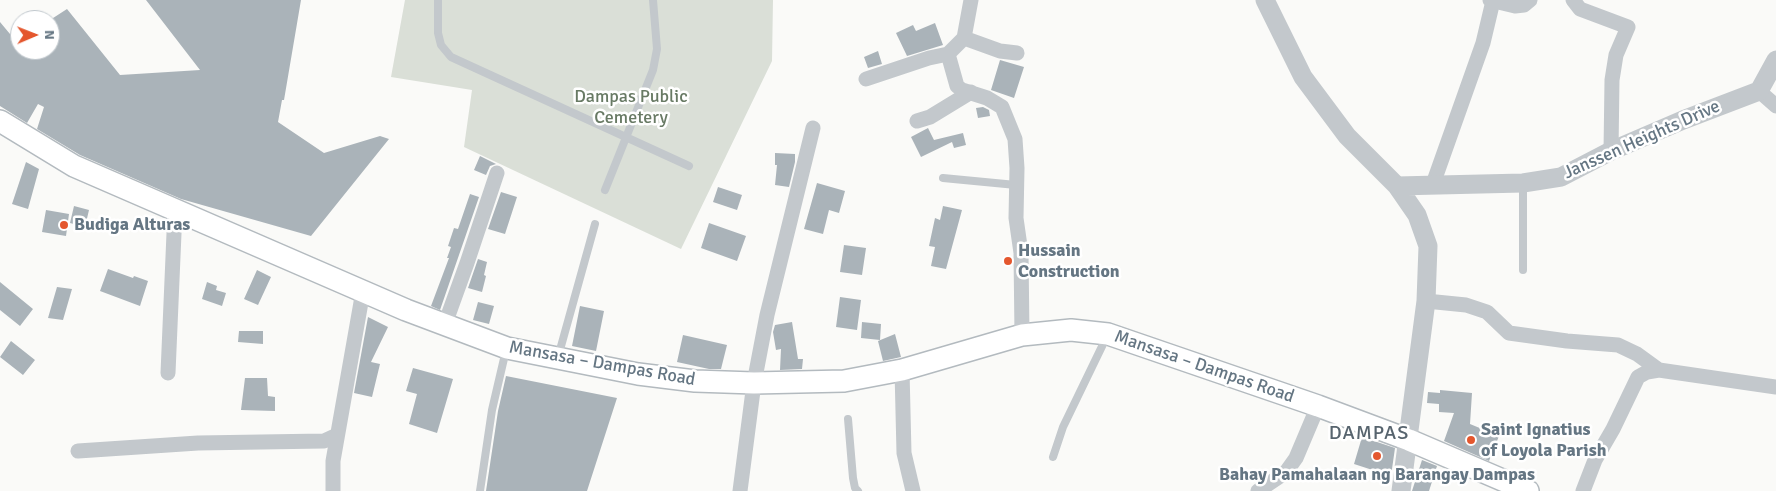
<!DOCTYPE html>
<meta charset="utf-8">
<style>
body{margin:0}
#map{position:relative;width:1776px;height:491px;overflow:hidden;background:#fafaf8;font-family:Signika,sans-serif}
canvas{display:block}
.north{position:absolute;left:10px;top:10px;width:50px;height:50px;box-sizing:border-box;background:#fff;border:1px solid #c1c8cd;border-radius:50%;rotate:89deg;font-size:14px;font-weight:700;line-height:20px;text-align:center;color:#657683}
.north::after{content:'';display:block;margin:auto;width:18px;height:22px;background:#e4572e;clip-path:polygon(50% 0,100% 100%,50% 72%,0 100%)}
</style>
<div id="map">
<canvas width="1776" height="491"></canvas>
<div class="north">N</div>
</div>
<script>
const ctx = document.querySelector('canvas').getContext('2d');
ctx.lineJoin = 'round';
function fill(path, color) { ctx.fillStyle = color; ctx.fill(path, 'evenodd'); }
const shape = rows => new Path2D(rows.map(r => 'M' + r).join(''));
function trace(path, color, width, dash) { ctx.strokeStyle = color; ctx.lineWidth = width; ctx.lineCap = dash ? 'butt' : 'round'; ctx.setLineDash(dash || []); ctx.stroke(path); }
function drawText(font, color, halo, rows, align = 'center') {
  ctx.font = font + ' Signika,sans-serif'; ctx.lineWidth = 5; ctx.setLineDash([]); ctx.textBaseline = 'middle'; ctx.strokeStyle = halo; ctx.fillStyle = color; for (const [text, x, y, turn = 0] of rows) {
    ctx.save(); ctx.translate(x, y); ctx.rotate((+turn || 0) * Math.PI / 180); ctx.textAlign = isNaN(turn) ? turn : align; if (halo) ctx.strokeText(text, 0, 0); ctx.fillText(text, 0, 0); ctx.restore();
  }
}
fill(shape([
 [405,0,773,0,772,61,681,249,464,147,472,90,391,77]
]), '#dadfd7');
fill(shape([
 [146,0,301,0,284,100,282,100,278,122,324,153,380,136,389,139,311,236,181,199,80,155,37,129,44,107,38,104,27,123,0,106,0,22,20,46,20,50,50,50,50,20,67,9,120,75,200,70],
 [935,23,943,45,907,56,896,33,913,25,916,31],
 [878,51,882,64,868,68,864,57],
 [1000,60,1024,67,1014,98,991,90],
 [983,107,989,110,990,116,978,118,976,108],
 [928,128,934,140,963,133,966,145,954,148,952,142,921,157,911,137],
 [775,153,795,154,795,162,789,187,775,185,777,165,775,165],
 [480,156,496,164,490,166,486,175,474,170],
 [26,162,39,169,28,209,12,204],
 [817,183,845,191,839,213,829,210,823,234,804,229],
 [718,187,742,195,737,210,713,202],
 [501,192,517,197,505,234,488,229],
 [470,194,479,197,440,310,431,306,449,258,447,258,451,247,448,246,454,228,458,229],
 [74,206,89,210,85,227,70,223],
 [943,206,962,210,946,269,931,266,935,247,929,246,935,218,940,220],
 [46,210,69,214,66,236,42,232],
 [709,223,746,236,737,261,701,248],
 [844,245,866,248,862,275,840,272],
 [478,259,487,262,484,275,486,276,482,292,468,288],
 [108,269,133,278,134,276,148,281,140,306,100,291],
 [257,270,271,277,258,305,244,299],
 [0,282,33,309,20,326,0,310],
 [207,282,217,286,216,290,226,293,222,306,202,299],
 [57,287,72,289,63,320,48,318],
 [840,297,861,300,857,330,836,327],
 [478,302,494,306,489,324,473,320],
 [580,306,604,311,596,351,572,346],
 [368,317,388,327,371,362,380,364,372,397,354,393],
 [792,322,798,359,803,359,802,369,780,370,781,349,776,350,773,332,775,325],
 [862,322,881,324,880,340,861,338],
 [239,331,263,331,263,344,238,342],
 [895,334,901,357,883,361,878,341],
 [683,335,727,345,721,369,709,369,677,362],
 [11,341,35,360,23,375,0,357],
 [413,368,453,379,437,433,409,424,417,394,406,391],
 [506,376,617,398,587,491,486,491,498,411],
 [245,378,267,378,268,396,275,397,275,411,241,410],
 [1440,390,1472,393,1470,424,1499,436,1489,461,1444,441,1454,413,1439,412,1439,404,1427,403,1428,392,1440,393],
 [1362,437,1395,448,1391,476,1354,464],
 [1422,460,1437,466,1429,491,1412,491]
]), '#aab3b9');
const secondary = shape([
 [0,121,74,166,406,310,507,348,638,374,695,381,754,383,844,381,902,370,1022,335,1071,330,1108,334,1318,406,1409,440,1528,491]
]);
trace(secondary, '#b3babf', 24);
trace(shape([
 [438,0,438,33,441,45,451,57,689,166],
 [943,178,1016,185],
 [1523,183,1523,270],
 [605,190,653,70,657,49,653,0],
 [558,357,595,224],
 [848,419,853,478,855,488,858,491],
 [1053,457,1063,427,1107,336],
 [480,491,492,410,506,350]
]), '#c3c8cc', 8);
trace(shape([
 [971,0,964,38,1000,51,1017,53],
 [1490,0,1515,6,1524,5,1530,0],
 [1573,0,1580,9,1628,27,1616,55,1612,80,1611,151],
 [948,54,957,86,962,90,987,98,1002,107,1015,139,1017,168,1016,218,1021,253,1022,335],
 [866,79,929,58,948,54,964,38],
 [1759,91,1776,106],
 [917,121,930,117,971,92],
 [1433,184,1483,43,1493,1],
 [1426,301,1466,305,1487,312,1509,333,1567,341,1618,345,1637,354,1659,370],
 [445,324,467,263,497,173],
 [902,370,904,453,913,491],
 [168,373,175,210],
 [78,451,198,443,324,441,337,435],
 [333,491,333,461,363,291],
 [740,491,754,383,767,315,813,128],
 [1258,491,1286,472,1296,458,1318,406],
 [1583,491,1595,460,1613,429,1638,377,1647,372,1659,370,1776,387]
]), '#c3c8cc', 15);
trace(shape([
 [1265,0,1303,77,1347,136,1397,186,1417,215,1428,246,1426,301,1401,491],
 [1397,186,1523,183,1561,177,1611,151,1683,120,1759,91,1776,60]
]), '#c3c8cc', 19);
trace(secondary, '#fff', 21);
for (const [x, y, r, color] of [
 [64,225,5,"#e4572e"],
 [1008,261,5,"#e4572e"],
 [1471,440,5,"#e4572e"],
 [1377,456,5,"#e4572e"]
]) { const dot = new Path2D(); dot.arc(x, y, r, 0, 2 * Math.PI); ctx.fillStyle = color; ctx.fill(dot); trace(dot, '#fff', 2); }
drawText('18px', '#687a64', '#fff', [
 ["Dampas Public",631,97],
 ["Cemetery",631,118]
]);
drawText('18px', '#657683', '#fff', [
 ["Janssen Heights Drive",1642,140,-24],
 ["Mansasa – Dampas Road",602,364,10],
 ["Mansasa – Dampas Road",1204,367,19]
]);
drawText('bold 18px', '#657683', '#fff', [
 ["Budiga Alturas",74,225],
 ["Hussain",1018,251],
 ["Construction",1018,272],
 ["Saint Ignatius",1481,430],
 ["of Loyola Parish",1481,451],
 ["Bahay Pamahalaan ng Barangay Dampas",1377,475,"center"]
], 'left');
ctx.letterSpacing = '1px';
drawText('20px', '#57646e', '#fff', [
 ["DAMPAS",1369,434]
]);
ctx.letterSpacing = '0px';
</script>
